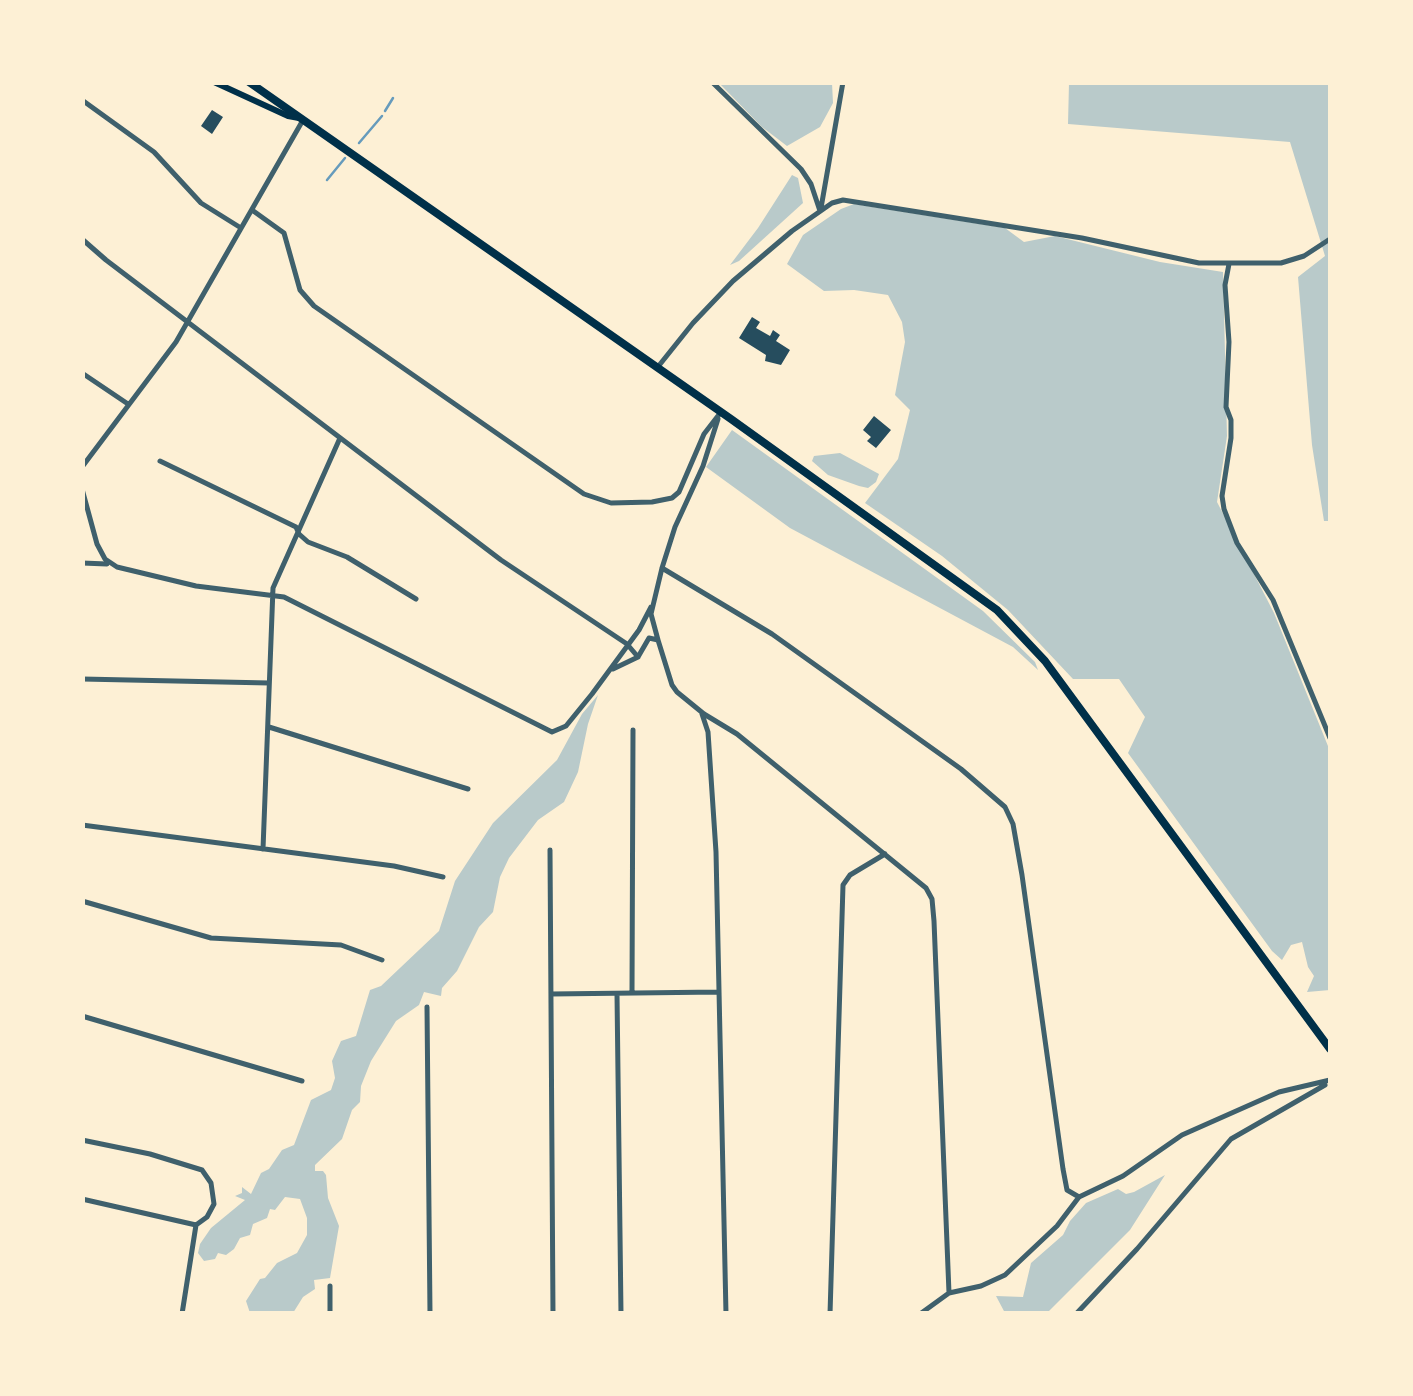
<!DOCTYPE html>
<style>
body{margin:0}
#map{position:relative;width:1413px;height:1396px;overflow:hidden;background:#fdf0d5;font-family:"Fira Sans",sans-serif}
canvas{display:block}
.frame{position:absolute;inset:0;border:85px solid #fdf0d5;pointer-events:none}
</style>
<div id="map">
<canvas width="1413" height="1396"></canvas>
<div class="frame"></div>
</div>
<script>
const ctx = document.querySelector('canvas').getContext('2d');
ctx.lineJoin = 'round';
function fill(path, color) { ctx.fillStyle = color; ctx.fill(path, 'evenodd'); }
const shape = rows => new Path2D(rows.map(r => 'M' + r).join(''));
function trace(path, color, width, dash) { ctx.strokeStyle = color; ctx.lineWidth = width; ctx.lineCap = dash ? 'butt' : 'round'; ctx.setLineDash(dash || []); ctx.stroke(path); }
fill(shape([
 [719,83,832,83,833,103,820,127,787,146,762,127],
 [1069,83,1330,83,1330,521,1324,521,1312,445,1298,277,1325,256,1290,142,1068,124],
 [792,175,798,178,803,203,739,261,730,265,758,228],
 [854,204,1005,228,1024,242,1055,236,1160,262,1223,272,1227,436,1217,502,1274,613,1330,751,1330,990,1307,992,1314,976,1308,967,1302,942,1291,945,1282,960,1272,951,1128,753,1145,717,1119,679,1073,679,1008,610,942,556,865,503,898,459,910,410,895,395,905,342,902,322,888,295,854,290,824,291,787,264,803,235,841,209],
 [732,430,983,611,1035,662,1038,670,1013,647,790,528,706,467],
 [840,453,879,474,876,482,868,488,859,486,828,475,812,461,814,456],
 [598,695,588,724,578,772,564,802,538,820,509,858,500,877,493,912,479,927,457,971,442,988,441,996,424,992,419,1005,396,1021,371,1061,361,1086,360,1102,352,1110,342,1139,315,1165,315,1171,323,1171,326,1175,328,1198,339,1226,330,1278,314,1280,315,1289,303,1297,293,1313,250,1313,246,1301,260,1279,265,1278,277,1263,297,1253,307,1235,307,1218,300,1199,285,1197,275,1210,270,1209,267,1218,253,1224,250,1235,240,1238,234,1249,226,1255,218,1253,215,1259,204,1261,198,1253,200,1244,211,1228,245,1200,235,1196,242,1193,242,1187,251,1194,261,1173,269,1169,282,1150,294,1145,311,1100,331,1090,335,1078,332,1061,341,1041,356,1036,370,990,381,986,439,931,455,881,493,823,557,760,582,714],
 [1165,1175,1130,1230,1047,1313,1005,1313,996,1296,1023,1297,1031,1263,1063,1235,1070,1221,1086,1203,1118,1189,1126,1194,1134,1192]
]), '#b9caca');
trace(shape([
 [385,111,393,98],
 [359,143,382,116],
 [327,180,345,158]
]), '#669bbc', 2.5);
fill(shape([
 [212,110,223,117,212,134,201,126],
 [752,317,760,322,756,328,770,336,773,330,780,335,776,341,790,350,781,365,765,361,766,355,739,338],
 [874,416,891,430,876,448,867,441,871,437,863,430]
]), '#264d5e');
trace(shape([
 [712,82,801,169,811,184,820,211],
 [82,100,154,152,201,203,241,228],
 [821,208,843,82],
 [252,210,284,233,300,290,314,306,584,494,611,503,652,502,672,498,679,492,704,434,721,412],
 [82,239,106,260,501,560,627,644,638,657,649,638,658,640,672,685,677,692,704,714,737,734,926,888,932,899,934,921,949,1293],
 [1229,264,1225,285,1229,342,1226,407,1231,420,1231,438,1222,496,1224,509,1237,543,1273,600,1330,738],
 [657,368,693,323,733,281,792,231,832,203,843,200,1082,238,1199,263,1281,263,1304,256,1330,239],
 [82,373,128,404],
 [160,461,296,527,299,534,308,542,347,557,416,599],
 [82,467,176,342,303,120],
 [82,489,97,544,105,559,117,567,196,586,284,597,552,732,566,726,592,694,639,630,651,607],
 [82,563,107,564],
 [662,568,772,634,961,769,1005,807,1013,824,1022,875,1063,1169,1067,1190,1079,1197],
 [658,640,651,614,662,568,675,527,703,466,718,419],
 [613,669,638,657],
 [82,679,269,683],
 [702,714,708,732,716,852,726,1314],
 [269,727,468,789],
 [82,825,394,866,443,877],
 [263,849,273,588,340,438],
 [550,850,553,1314],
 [82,901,211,938,341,945,382,960],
 [632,992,633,730],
 [551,994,719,992],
 [617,994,621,1314],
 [427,1007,430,1314],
 [82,1016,302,1081],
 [82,1140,150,1154,202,1170,211,1183,214,1204,207,1217,196,1225],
 [82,1199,196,1225],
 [182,1314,196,1225],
 [330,1314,330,1286],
 [830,1314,843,885,850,875,885,854],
 [920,1314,949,1293,981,1286,1005,1275,1057,1226,1079,1197,1123,1176,1182,1135,1279,1092,1330,1080],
 [1076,1314,1137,1249,1231,1139,1325,1085]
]), '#3f606c', 5);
trace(shape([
 [214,82,288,116,299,118]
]), '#003049', 6);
trace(shape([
 [249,82,731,419,997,610,1045,661,1330,1049]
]), '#003049', 8);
</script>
